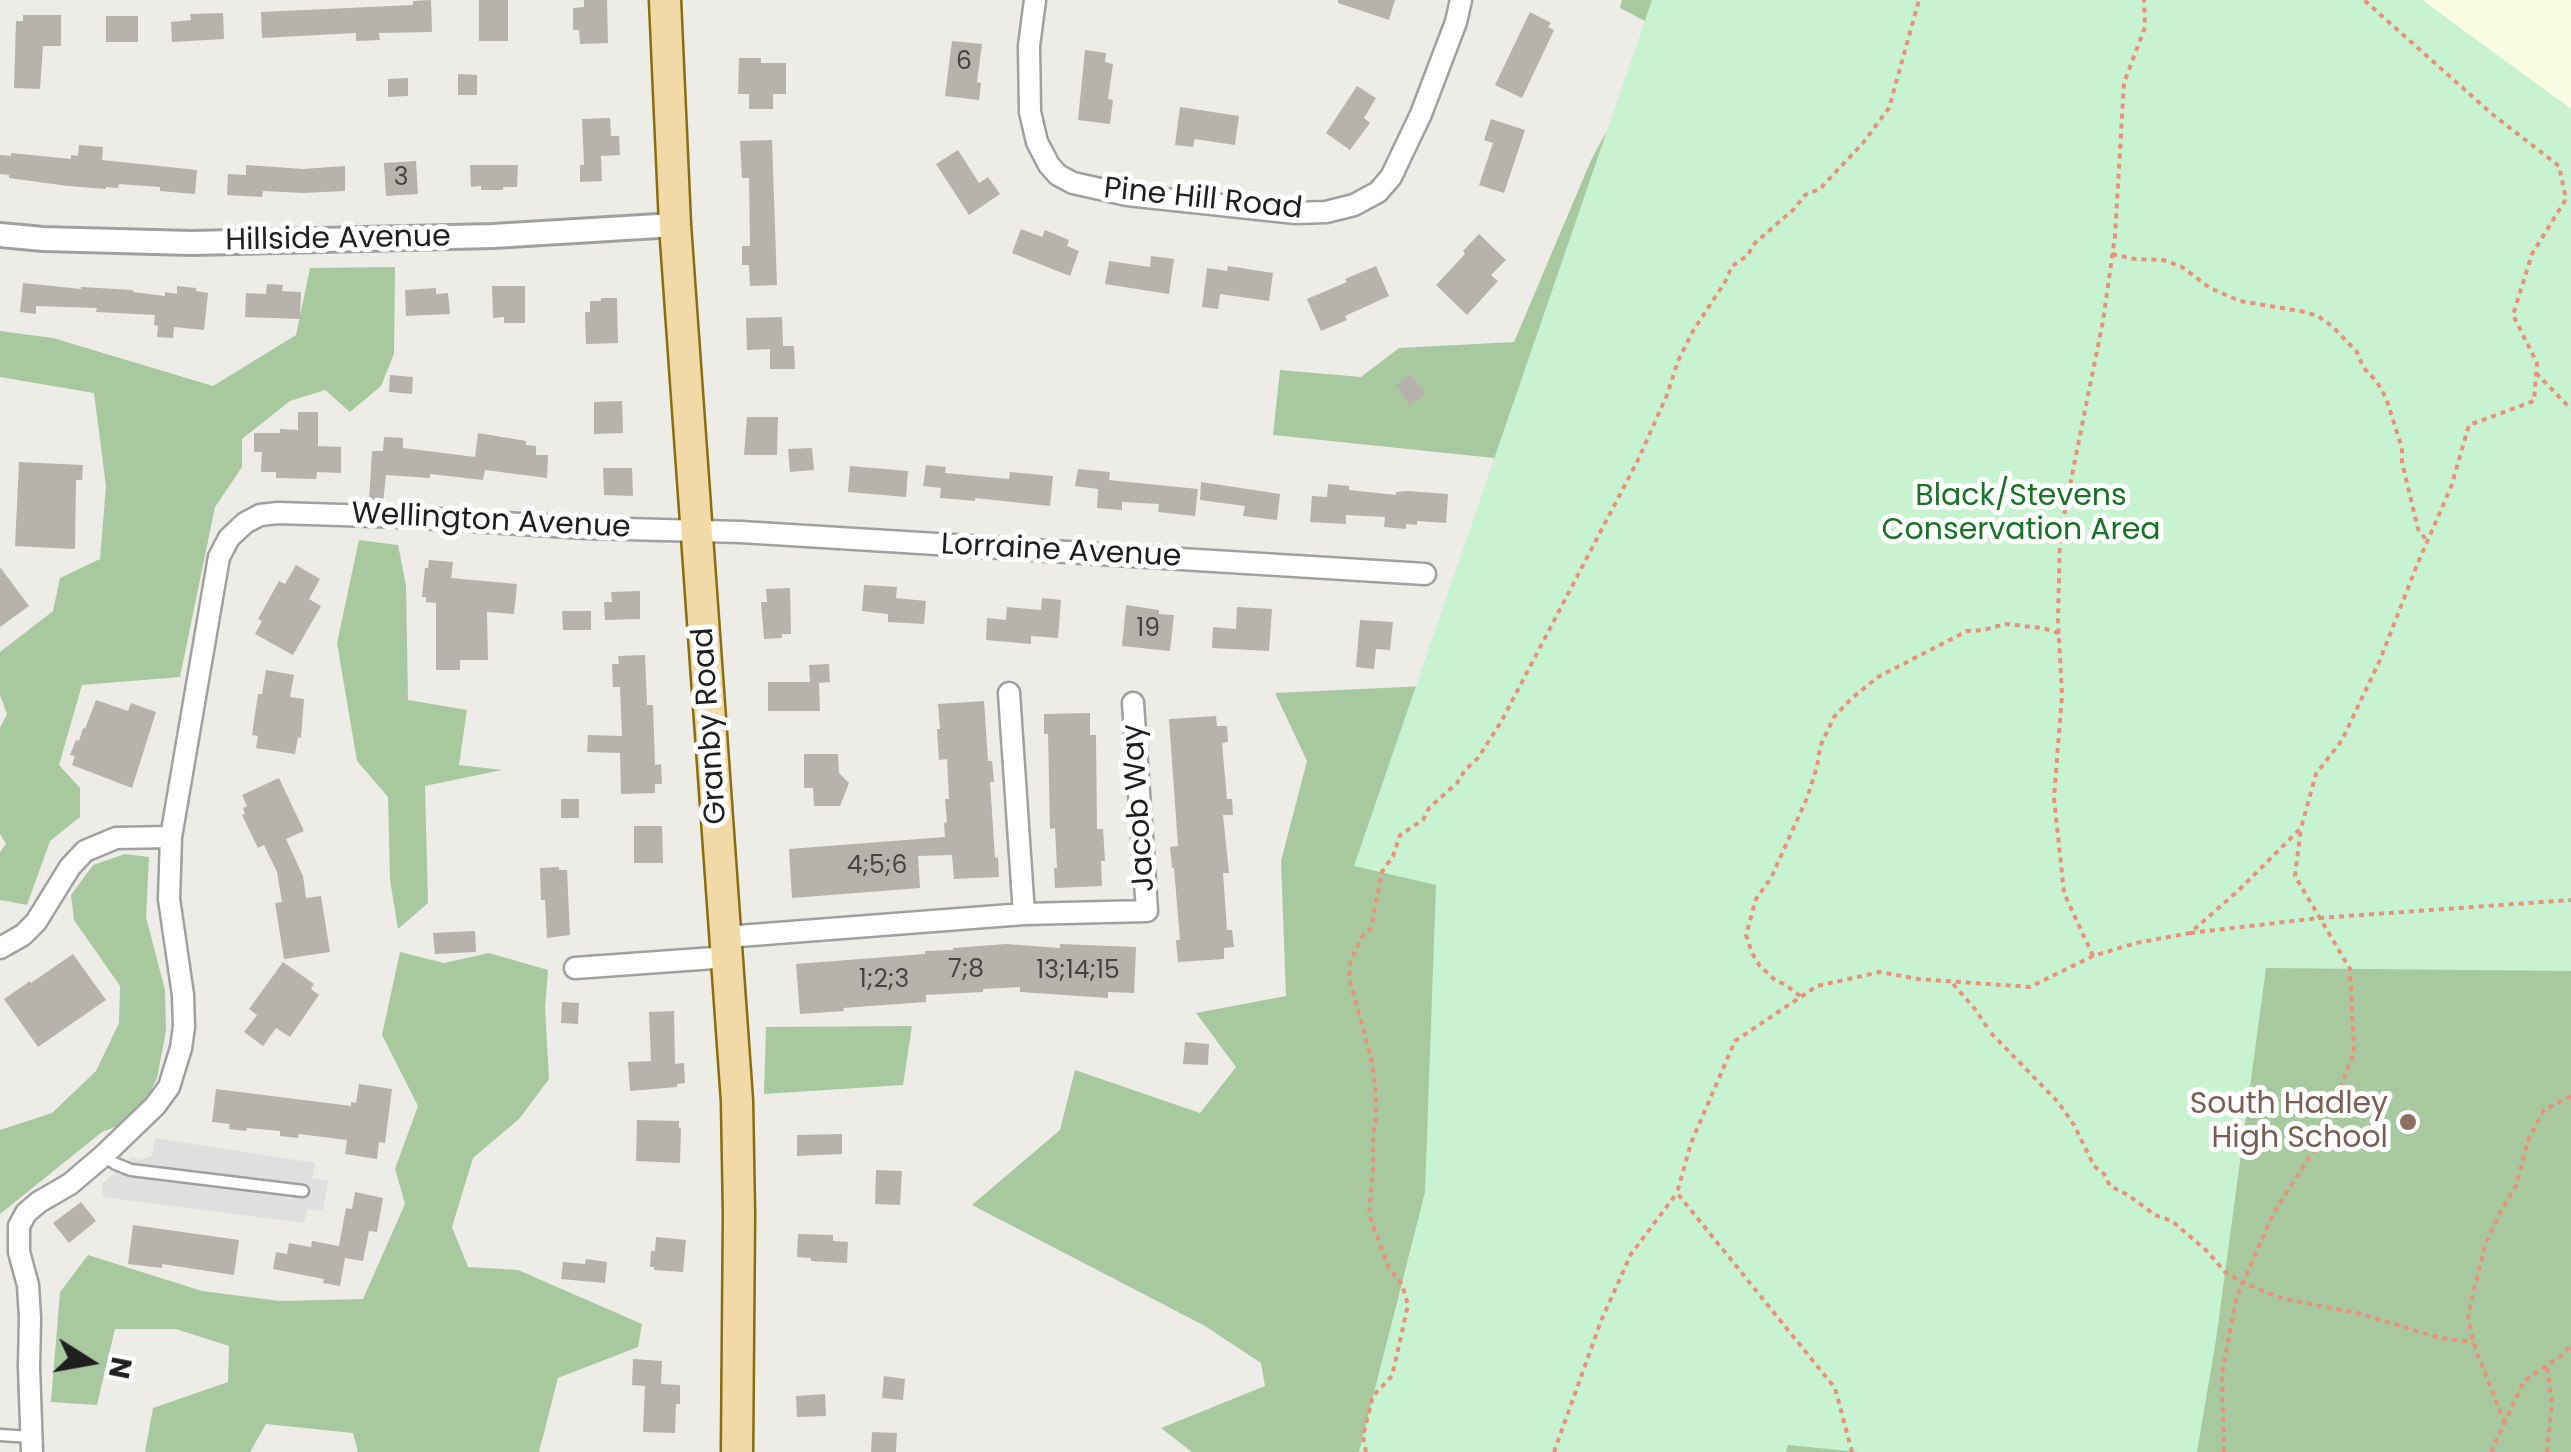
<!DOCTYPE html>
<style>
body{margin:0}
#map{position:relative;width:2571px;height:1452px;overflow:hidden;background:#eeece6;font-family:Poppins,sans-serif}
canvas{display:block}
.north{position:absolute;left:40px;top:1312px;width:100px;height:100px;-webkit-text-stroke:8px #fff;paint-order:stroke;rotate:101deg;font-size:28px;font-weight:700;line-height:40px;text-align:center;color:#1f1f1f}
.north::after{content:'';display:block;margin:auto;width:35px;height:45px;background:#1f1f1f;clip-path:polygon(50% 0,100% 100%,50% 72%,0 100%)}
</style>
<div id="map">
<canvas width="2571" height="1452"></canvas>
<div class="north">N</div>
</div>
<script>
const ctx = document.querySelector('canvas').getContext('2d');
ctx.lineJoin = 'round';
function fill(path, color) { ctx.fillStyle = color; ctx.fill(path, 'evenodd'); }
const shape = rows => new Path2D(rows.map(r => 'M' + r).join(''));
function trace(path, color, width, dash) { ctx.strokeStyle = color; ctx.lineWidth = width; ctx.lineCap = dash ? 'butt' : 'round'; ctx.setLineDash(dash || []); ctx.stroke(path); }
function drawText(font, color, halo, rows, align = 'center') {
  ctx.font = font + ' Poppins,sans-serif'; ctx.lineWidth = 10; ctx.setLineDash([]); ctx.textBaseline = 'middle'; ctx.strokeStyle = halo; ctx.fillStyle = color; for (const [text, x, y, turn = 0] of rows) {
    ctx.save(); ctx.translate(x, y); ctx.rotate((+turn || 0) * Math.PI / 180); ctx.textAlign = isNaN(turn) ? turn : align; if (halo) ctx.strokeText(text, 0, 0); ctx.fillText(text, 0, 0); ctx.restore();
  }
}
fill(shape([
 [2422,0,2571,0,2571,109]
]), '#f9fbe2');
fill(shape([
 [1622,0,2407,0,2571,119,2571,1452,1192,1452,1161,1428,1265,1386,1261,1363,1205,1326,972,1205,1060,1130,1075,1070,1200,1113,1236,1067,1196,1013,1286,996,1281,861,1307,761,1275,693,1426,686,1504,459,1273,435,1280,370,1361,377,1399,348,1514,342,1592,158,1628,93,1668,33,1620,8],
 [395,267,394,354,381,386,350,412,325,390,290,401,242,439,242,467,215,507,180,677,82,685,59,765,80,788,80,817,50,841,27,905,0,900,0,852,6,844,0,834,0,728,7,714,0,695,0,652,53,611,60,578,100,559,106,486,94,393,0,377,0,331,53,338,213,386,296,335,310,268],
 [359,540,398,545,406,585,408,700,467,710,459,765,502,770,425,786,428,903,398,929,390,880,388,797,357,761,337,643],
 [125,854,149,857,146,917,165,990,166,1031,157,1078,138,1118,102,1132,0,1214,0,1130,52,1113,96,1071,119,1023,120,986,74,920,71,895,93,865],
 [400,952,444,963,489,953,548,970,545,1007,549,1079,519,1119,473,1158,452,1227,468,1267,518,1270,642,1324,638,1347,558,1378,539,1452,358,1452,353,1433,266,1424,250,1452,145,1452,153,1408,228,1382,229,1346,176,1329,115,1329,97,1405,51,1402,60,1292,88,1255,202,1291,280,1301,363,1299,405,1204,395,1169,418,1106,382,1035],
 [912,1026,903,1085,764,1094,766,1027]
]), '#a8c99f');
fill(shape([
 [1652,0,2422,0,2571,109,2571,971,2266,968,2216,1340,2197,1452,1859,1452,1788,1445,1786,1452,1359,1452,1425,1192,1436,885,1354,866]
]), '#c8f3d0');
fill(shape([
 [155,1138,315,1163,312,1179,328,1180,323,1211,307,1209,304,1223,103,1197,102,1184,132,1157,140,1160,152,1156]
]), '#dfdfdf');
fill(shape([
 [431,0,432,32,379,33,380,40,356,41,356,33,262,38,261,12,413,5,413,1],
 [479,0,508,0,508,41,479,41],
 [584,0,607,0,608,43,580,44,579,30,573,30,573,8,584,7],
 [1338,0,1395,0,1389,20,1338,3],
 [1530,12,1551,23,1548,27,1554,30,1522,98,1495,85],
 [223,13,224,39,172,42,171,22,191,20,190,14],
 [23,15,61,15,61,46,43,46,40,89,14,88,16,21,23,21],
 [106,16,138,16,138,42,106,42],
 [952,41,982,44,977,82,981,83,979,100,945,96],
 [1085,50,1106,53,1105,62,1113,64,1108,99,1113,100,1110,124,1078,120],
 [739,58,761,58,761,63,786,63,786,94,773,94,773,109,749,109,749,94,738,94],
 [458,74,477,75,477,95,458,95],
 [408,78,408,96,388,97,388,79],
 [1357,86,1376,98,1364,118,1370,123,1350,150,1326,133],
 [1180,107,1239,116,1235,145,1195,139,1193,147,1175,145],
 [610,118,611,136,619,136,620,155,601,156,602,181,580,182,580,165,584,165,582,119],
 [1491,119,1525,130,1504,193,1479,185,1493,143,1484,140],
 [772,140,777,285,750,286,749,265,742,265,742,246,750,246,749,178,742,178,740,141],
 [79,145,103,147,102,160,197,170,195,194,160,191,160,187,119,184,118,188,106,187,106,189,68,186,9,178,9,175,0,174,0,155,11,156,11,153,71,159,71,155,78,156],
 [958,150,979,183,988,177,1000,194,969,215,936,164],
 [416,161,418,194,386,196,384,163],
 [246,165,303,169,345,166,345,191,303,193,263,191,262,197,227,195,228,174,246,175],
 [470,165,518,165,517,187,503,187,503,190,481,190,481,186,471,187],
 [1021,229,1042,237,1045,230,1069,240,1067,246,1079,251,1070,276,1012,253],
 [1479,234,1506,260,1491,275,1498,281,1467,315,1436,285,1465,254,1463,251],
 [1151,256,1174,259,1169,294,1105,284,1109,261,1150,267],
 [1228,266,1273,273,1269,301,1220,294,1218,309,1202,307,1207,268,1227,271],
 [1376,266,1389,296,1345,316,1347,320,1321,331,1307,299,1347,282,1345,279],
 [23,283,81,289,81,287,133,290,133,292,165,296,165,292,177,294,177,286,196,288,196,291,208,293,204,330,174,327,173,338,157,337,158,326,154,325,155,315,96,312,97,308,36,306,36,314,20,312],
 [267,284,283,285,282,291,301,292,300,319,245,317,246,293,266,294],
 [492,286,525,286,525,323,504,323,504,317,493,318],
 [436,288,436,294,448,293,450,314,406,316,405,290],
 [601,298,617,298,618,343,586,344,585,312,590,312,590,301,601,301],
 [782,317,783,346,794,346,795,369,770,369,770,349,747,350,746,318],
 [1411,374,1425,394,1409,405,1396,385],
 [390,375,413,377,412,394,389,392],
 [622,401,623,433,594,434,594,402],
 [298,412,318,412,318,446,341,447,341,473,317,472,316,479,276,478,276,472,261,472,262,452,254,452,254,433,280,433,280,429,298,430],
 [747,417,778,417,777,455,744,455],
 [478,433,526,441,526,445,536,446,536,455,548,455,547,478,485,470,483,480,430,474,430,478,386,475,383,503,369,502,372,451,383,451,384,437,403,438,403,448,475,457],
 [812,448,814,470,790,472,788,449],
 [19,462,83,465,82,480,76,480,75,549,15,546],
 [926,465,946,467,945,473,1009,479,1010,472,1053,476,1050,506,975,498,975,501,940,498,941,488,923,486],
 [850,466,908,471,906,497,848,492],
 [603,468,632,468,633,496,604,495],
 [1078,469,1110,472,1109,480,1198,489,1195,516,1158,512,1159,504,1122,502,1122,510,1097,508,1098,489,1075,486],
 [1201,482,1280,494,1277,520,1243,516,1245,506,1200,500],
 [1328,484,1349,486,1349,490,1396,495,1396,492,1407,491,1448,494,1446,523,1417,521,1417,525,1406,524,1406,529,1384,527,1385,517,1346,515,1346,524,1310,522,1312,496,1327,497],
 [429,560,453,562,451,578,517,584,514,614,487,612,488,660,460,660,460,670,436,670,436,603,426,602,426,597,422,597,425,568,428,568],
 [296,565,320,579,309,599,321,606,293,655,255,634,262,621,258,619,279,581,285,584],
 [0,567,29,606,0,627],
 [864,585,897,587,896,598,926,601,924,624,888,622,888,614,862,611],
 [790,588,791,634,782,634,782,638,764,639,761,602,767,602,766,589],
 [640,591,640,619,605,620,604,602,612,602,611,592],
 [1042,598,1061,600,1058,638,1031,636,1031,644,986,640,987,618,1006,620,1007,607,1041,610],
 [1126,605,1159,610,1159,614,1174,615,1170,651,1122,646],
 [1237,607,1272,609,1269,651,1212,648,1213,627,1236,629],
 [562,611,591,611,591,630,563,630],
 [1360,620,1393,622,1390,650,1376,649,1374,669,1356,667],
 [645,655,647,705,653,705,655,765,661,764,662,784,655,784,655,793,621,794,620,753,587,752,588,735,622,736,620,687,613,687,612,664,619,664,618,656],
 [829,664,830,682,819,683,820,711,768,711,768,682,810,682,809,665],
 [266,670,294,675,290,697,304,699,301,738,298,737,295,754,256,748,258,736,252,735,258,694,262,694],
 [96,700,128,711,131,703,156,712,132,788,72,765,75,756,70,755,76,740,79,741,83,728,85,729],
 [984,701,988,761,992,761,994,782,990,782,995,858,998,857,999,877,954,879,952,855,918,856,920,888,792,898,789,849,945,837,944,823,947,822,945,799,949,799,947,759,939,760,937,729,940,729,938,704],
 [1090,713,1090,735,1096,735,1097,829,1103,829,1105,861,1101,861,1102,886,1055,888,1054,868,1057,868,1055,828,1050,829,1048,734,1044,734,1044,714],
 [1216,716,1217,726,1227,726,1228,742,1222,743,1227,799,1232,799,1233,815,1223,815,1229,873,1223,873,1227,930,1232,930,1234,947,1224,948,1224,959,1178,962,1176,940,1180,940,1174,868,1172,868,1170,847,1178,846,1169,719],
 [804,754,838,754,839,773,849,783,840,806,814,806,813,788,804,788],
 [279,778,304,831,286,839,303,876,306,898,321,896,330,952,284,959,275,903,282,902,277,872,264,845,258,848,242,815,245,814,243,808,247,806,242,795],
 [561,799,579,799,579,818,561,818],
 [634,826,662,826,663,863,634,863],
 [559,867,559,870,567,870,570,935,547,938,545,900,541,900,540,868],
 [475,931,476,952,435,954,433,933],
 [1006,944,1060,948,1060,944,1136,947,1134,993,1108,992,1108,998,1020,992,1020,987,983,989,983,992,926,995,926,1002,843,1008,844,1011,800,1014,796,964,925,954,925,951,953,950,953,948],
 [73,954,106,1000,38,1047,4,999,30,981,31,983],
 [283,962,314,984,311,989,319,995,290,1037,276,1028,263,1046,244,1032,257,1015,249,1009],
 [562,1002,579,1003,578,1024,561,1023],
 [674,1011,675,1064,684,1063,685,1083,677,1084,677,1087,630,1091,628,1062,651,1061,649,1012],
 [1185,1042,1209,1044,1208,1065,1183,1064],
 [359,1084,392,1089,385,1143,379,1142,377,1159,345,1154,347,1140,299,1134,298,1138,280,1136,280,1131,247,1128,246,1131,229,1129,230,1124,212,1122,216,1089,351,1106,351,1102,356,1103],
 [637,1120,679,1121,679,1128,681,1128,680,1163,636,1161],
 [842,1134,842,1154,797,1156,797,1135],
 [876,1170,902,1171,900,1205,875,1204],
 [355,1192,383,1198,377,1232,369,1231,363,1261,345,1258,340,1286,323,1283,324,1279,273,1269,276,1252,287,1254,289,1243,311,1247,312,1241,339,1246,346,1208,352,1209],
 [81,1202,96,1221,69,1243,53,1223],
 [133,1225,239,1240,234,1275,162,1264,162,1268,128,1264],
 [798,1234,833,1235,833,1241,848,1242,847,1263,811,1261,811,1258,797,1257],
 [656,1237,686,1240,683,1272,654,1270,654,1267,650,1267,651,1251,655,1251],
 [586,1259,607,1262,605,1283,561,1279,563,1262,585,1264],
 [633,1359,662,1361,661,1384,680,1385,680,1404,676,1404,675,1433,643,1432,645,1386,632,1385],
 [884,1376,905,1379,903,1400,882,1398],
 [825,1394,826,1416,797,1417,796,1396],
 [872,1432,897,1433,896,1452,871,1452]
]), '#b7b2ac');
const service = shape([
 [103,1156,116,1164,131,1170,303,1191],
 [0,1435,31,1437]
]);
const minor = shape([
 [1035,0,1029,46,1030,112,1037,142,1049,165,1058,175,1073,183,1127,195,1296,213,1326,212,1354,205,1378,192,1391,177,1421,114,1456,22,1461,0],
 [1009,693,1024,914],
 [726,937,1024,914,1147,911,1133,703],
 [0,948,23,935,36,922,70,867,85,851,116,838,171,837],
 [575,968,728,957],
 [32,1452,29,1367,30,1318,28,1285,19,1252,19,1226,26,1213,39,1202,70,1184,103,1156,155,1106,169,1087,181,1048,184,1027,183,995,169,899,171,837,219,557,229,538,245,523,260,515,278,513,405,517,586,528,741,532,1425,574]
]);
const tertiary = shape([
 [0,235,43,239,192,243,493,236,675,225]
]);
const primary = shape([
 [665,0,675,225,737,1101,739,1214,737,1452]
]);
trace(service, '#a0a0a0', 15);
trace(minor, '#a0a0a0', 25);
trace(tertiary, '#a0a0a0', 28);
trace(primary, '#896d11', 35);
trace(shape([
 [2112,254,2135,259,2163,260,2182,267,2210,288,2240,301,2305,312,2318,316,2333,327,2357,352,2363,367,2377,382,2386,398,2402,448,2402,462,2418,529,2427,541],
 [2536,373,2571,409],
 [2190,933,2319,918,2571,900],
 [2093,956,2064,893,2054,798,2062,695,2058,619,2060,535,2103,321,2115,236,2124,83,2145,27,2144,0],
 [1953,984,1975,1009,1987,1027],
 [1800,996,1786,985,1775,980,1760,966,1752,953,1746,935,1756,899,1771,878,1807,798,1817,767,1820,747,1834,717,1852,698,1878,677,1967,631,1984,630,2005,624,2042,628,2059,633],
 [1991,1033,2058,1102,2074,1125,2094,1166,2104,1174,2110,1186,2128,1195,2155,1215,2172,1221,2208,1252,2225,1272,2243,1283,2284,1299,2358,1313,2440,1338,2473,1342],
 [2505,1423,2476,1351,2468,1320,2473,1293,2486,1242,2500,1213,2516,1186,2529,1138,2544,1110,2571,1096],
 [1366,1452,1363,1436,1373,1396,1392,1376,1408,1305,1402,1284,1389,1269,1369,1214,1373,1171,1373,1137,1376,1118,1375,1083,1371,1057,1349,978,1351,959,1362,937,1371,928,1382,872,1393,856,1400,835,1423,820,1429,808,1457,783,1465,770,1478,758,1501,722,1638,460,1667,395,1678,361,1693,331,1725,282,1732,266,1747,256,1755,243,1794,209,1805,195,1820,189,1830,178,1863,143,1889,108,1919,0],
 [1554,1452,1601,1321,1631,1254,1677,1193],
 [1852,1452,1835,1388,1677,1193,1691,1143,1735,1041,1817,986,1880,972,1918,979,2030,987,2093,956,2136,943,2190,933,2239,890,2301,828,2316,774,2342,740,2380,660,2417,565,2451,487,2469,425,2534,401,2537,363,2513,315,2532,254,2566,199,2559,166,2492,114,2364,0],
 [2224,1452,2222,1373,2237,1296,2274,1212,2316,1147,2354,1053,2350,969,2295,876,2301,828],
 [2491,1452,2524,1381,2562,1355,2571,1345],
 [2547,1452,2552,1403,2547,1365]
]), '#ea917b', 4, [5, 5]);
trace(service, '#fff', 10);
trace(minor, '#fff', 20);
trace(tertiary, '#fff', 22);
trace(primary, '#f2d9a8', 30);
for (const [x, y, r, color] of [
 [2408,1122,10,"#8d6e63"]
]) { const dot = new Path2D(); dot.arc(x, y, r, 0, 2 * Math.PI); ctx.fillStyle = color; ctx.fill(dot); trace(dot, '#fff', 4); }
drawText('25px', '#454442', null, [
 ["6",964,63],
 ["3",401,179],
 ["19",1148,630],
 ["4;5;6",877,867],
 ["7;8",966,971],
 ["13;14;15",1078,972],
 ["1;2;3",884,981]
]);
drawText('30px', '#1f1f1f', '#fff', [
 ["Pine Hill Road",1203,200,6],
 ["Hillside Avenue",338,240,-1],
 ["Wellington Avenue",491,522,3],
 ["Lorraine Avenue",1061,552,3],
 ["Granby Road",711,726,-94],
 ["Jacob Way",1140,808,-94]
]);
drawText('30px', '#187228', '#fff', [
 ["Black/Stevens",2021,497],
 ["Conservation Area",2021,531]
]);
drawText('30px', '#785e54', '#fff', [
 ["South Hadley",2388,1105],
 ["High School",2388,1139]
], 'right');
</script>
